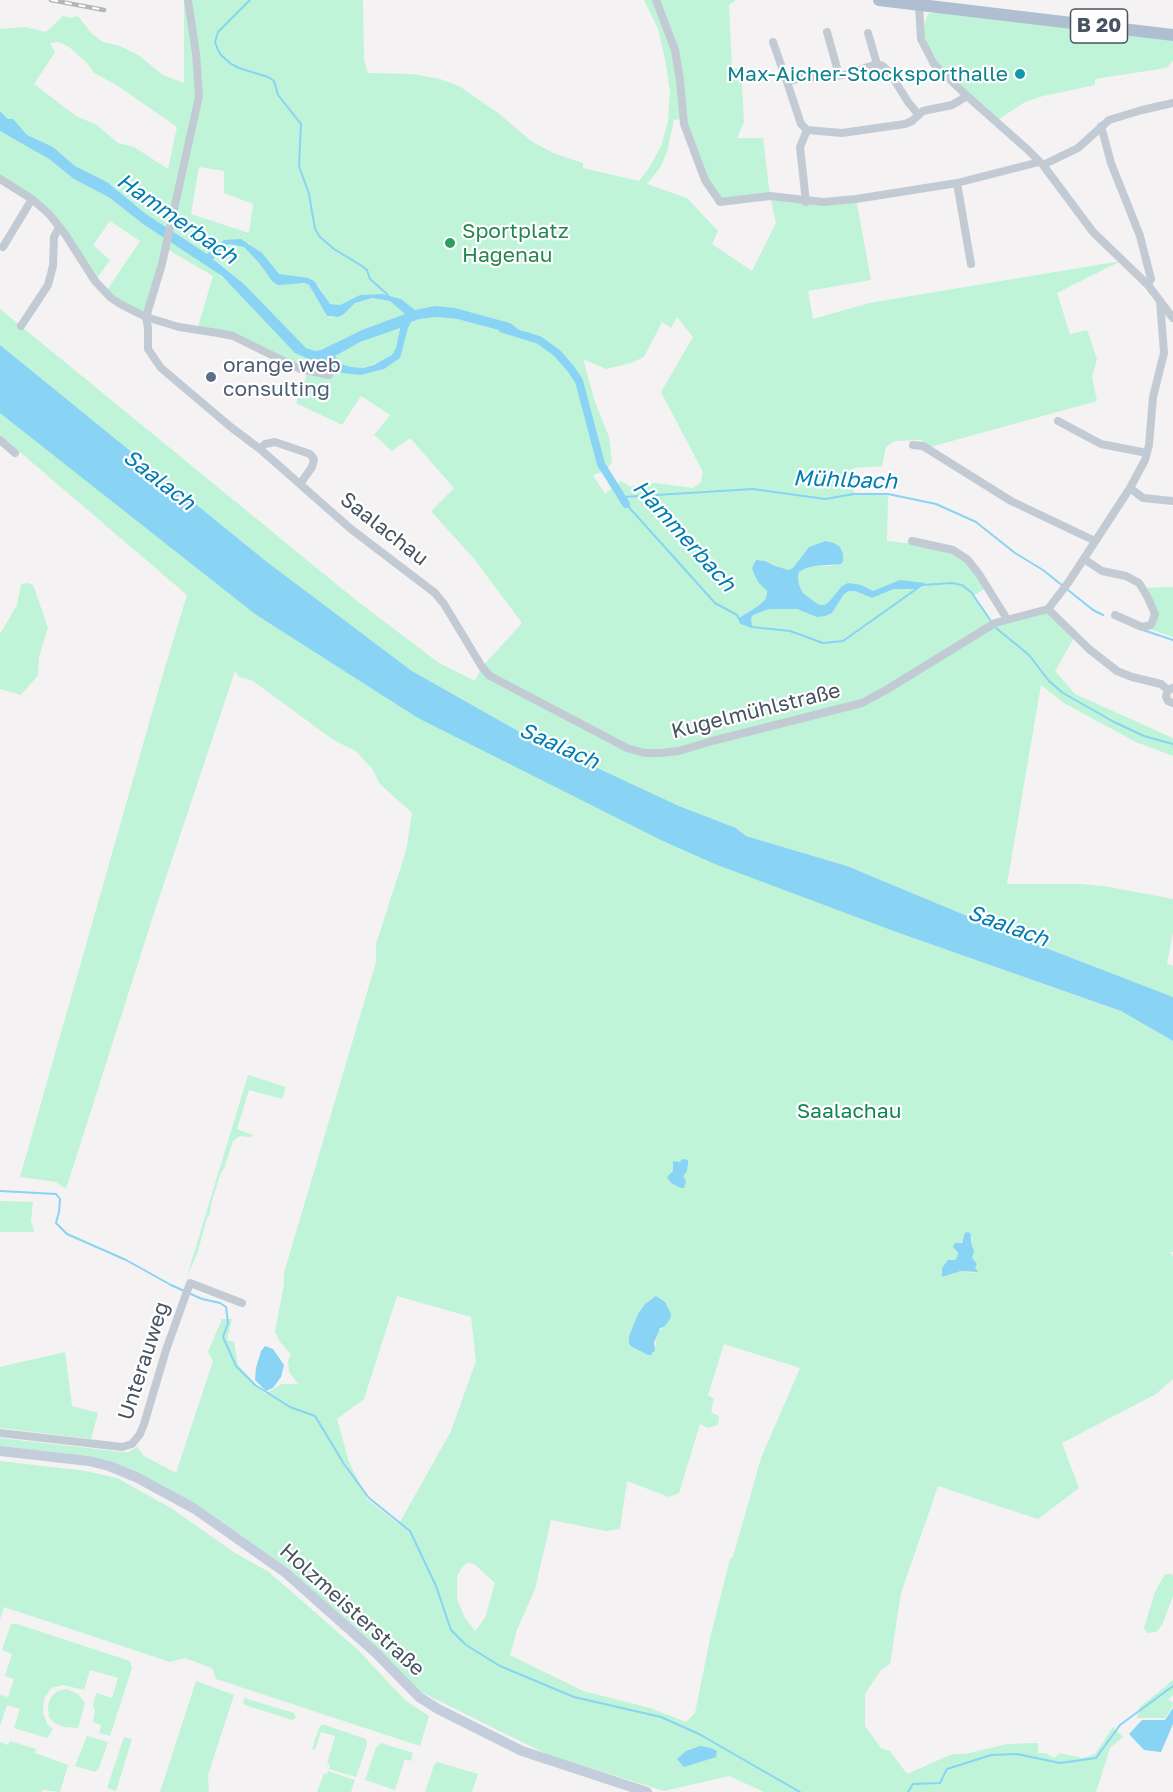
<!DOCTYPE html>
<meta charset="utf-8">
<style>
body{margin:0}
canvas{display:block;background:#f4f2f2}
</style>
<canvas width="1173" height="1792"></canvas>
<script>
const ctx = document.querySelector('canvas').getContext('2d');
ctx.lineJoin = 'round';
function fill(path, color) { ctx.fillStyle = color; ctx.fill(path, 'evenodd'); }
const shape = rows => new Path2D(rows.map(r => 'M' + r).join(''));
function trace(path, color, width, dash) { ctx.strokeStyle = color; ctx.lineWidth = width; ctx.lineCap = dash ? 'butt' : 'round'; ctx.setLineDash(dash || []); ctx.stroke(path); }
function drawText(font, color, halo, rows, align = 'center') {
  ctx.font = font + ' "Golos Text",sans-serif'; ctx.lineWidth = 4.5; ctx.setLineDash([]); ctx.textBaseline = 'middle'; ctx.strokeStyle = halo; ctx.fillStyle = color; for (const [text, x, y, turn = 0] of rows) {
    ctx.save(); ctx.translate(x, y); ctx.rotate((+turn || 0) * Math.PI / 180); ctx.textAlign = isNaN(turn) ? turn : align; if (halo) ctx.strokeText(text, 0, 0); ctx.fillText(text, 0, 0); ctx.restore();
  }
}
fill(shape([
 [184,0,363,0,364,60,368,73,413,74,440,79,459,86,498,113,531,141,553,153,583,163,583,168,639,181,649,168,661,146,668,121,670,91,665,59,658,29,644,0,736,0,729,5,732,69,741,68,744,122,737,138,763,138,770,196,798,201,856,199,871,280,808,291,813,319,869,303,1121,261,1057,293,1070,334,1087,330,1097,359,1092,377,1097,401,930,447,921,440,894,441,886,447,882,466,854,468,854,493,888,494,887,541,941,547,961,554,987,587,974,596,996,628,1000,620,1048,609,1075,636,1055,671,1075,694,1173,738,1173,756,1136,742,1097,721,1062,702,1041,685,1007,884,1082,884,1109,887,1173,899,1173,932,1167,964,1173,966,1173,997,1020,938,847,866,746,836,736,828,679,806,518,731,412,671,267,562,0,345,0,309,357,601,439,663,475,681,482,667,522,623,475,560,431,511,454,488,410,438,392,451,374,435,390,415,361,396,342,425,296,403,308,372,232,336,197,330,213,276,167,249,146,317,105,293,140,241,110,221,93,245,110,260,95,281,49,214,0,179,0,131,49,159,74,179,110,198,143,224,211,267,237,291,296,353,314,361,324,360,361,375,384,369,405,342,405,334,411,322,419,319,436,317,457,319,510,333,510,323,455,308,415,310,401,299,382,294,360,295,340,305,329,304,319,286,279,274,249,243,224,240,207,255,146,214,107,182,75,166,53,147,27,135,0,111,0,29,25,27,46,32,63,16,71,18,78,16,92,34,103,42,120,46,138,55,163,75,184,83],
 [58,42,68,46,87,63,94,73,118,86,177,127,168,169,134,147,118,143,97,125,76,116,34,84,55,52,50,43],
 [682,119,717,201,770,196,776,223,752,271,712,244,718,231,687,198,647,184,660,168,667,152,674,120],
 [199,167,224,171,224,193,253,204,249,233,191,214],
 [677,317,693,337,661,392,703,472,701,482,693,488,655,483,631,487,621,481,605,494,593,475,603,472,612,463,609,437,595,402,583,359,606,369,631,363,644,357,662,322,671,328],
 [825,541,834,543,840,548,843,554,832,566,814,566,804,569,799,572,798,577,799,585,803,593,819,605,824,605,861,585,873,591,881,588,924,584,916,589,894,589,872,598,855,591,849,591,844,594,832,613,810,614,797,609,769,609,753,615,751,618,746,613,758,606,765,600,767,594,767,591,758,582,754,574,752,568,756,560,765,561,775,566,789,570,793,568,809,547],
 [935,12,1173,41,1173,61,1166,68,1095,79,1095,85,1043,96,1025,102,996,121,954,84,966,74,962,64,944,74,927,42,923,29,928,14],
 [229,244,244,247,259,263,267,275,309,285,327,316,331,318,344,314,355,303,372,298,390,301,406,314,362,330,321,350,315,351,306,348,244,284,213,258],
 [400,327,396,348,392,355,386,360,363,368,351,367,341,364,334,355,360,342],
 [0,412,262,618,813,900,899,933,1121,1011,1173,1041,1173,1252,1170,1252,1173,1257,1173,1379,1156,1394,1062,1443,1079,1488,1038,1519,938,1486,901,1593,890,1664,881,1670,865,1694,865,1726,881,1748,890,1751,907,1774,952,1754,965,1754,1007,1744,1038,1743,1038,1753,1046,1753,1054,1758,1060,1753,1082,1758,1095,1754,1113,1727,1123,1737,1110,1748,1096,1792,764,1792,729,1776,664,1791,546,1754,417,1690,292,1571,198,1505,90,1456,0,1446,0,1438,122,1452,129,1452,137,1447,144,1456,176,1473,213,1361,208,1352,222,1319,232,1319,227,1340,234,1342,238,1365,265,1394,282,1384,298,1384,289,1372,288,1360,291,1355,280,1342,275,1332,284,1284,284,1273,376,962,376,944,406,851,412,813,380,784,373,770,357,752,332,739,253,681,239,677,235,671,154,913,66,1189,56,1182,20,1177,165,667,187,595,0,435],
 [972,1236,971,1242,973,1246,971,1258,975,1273,961,1271,942,1277,942,1268,948,1261,956,1261,958,1256,958,1253,954,1250,964,1239],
 [397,1296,471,1317,476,1361,451,1431,399,1524,368,1500,349,1462,337,1419,364,1399],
 [656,1296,665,1302,664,1327,658,1331,654,1353,648,1355,632,1347,629,1344,629,1336,638,1314,645,1304],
 [724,1344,800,1368,761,1458,733,1557,730,1559,711,1634,695,1713,686,1722,650,1708,583,1691,510,1655,517,1630,535,1589,551,1520,606,1531,620,1529,627,1481,669,1497,679,1493,700,1424,708,1428,718,1425,719,1416,711,1412,714,1399,708,1395],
 [467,1563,474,1564,495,1583,485,1618,475,1631,465,1618,457,1599,457,1576,463,1566],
 [28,583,33,585,48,628,39,657,38,675,21,695,0,689,0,634,17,605,21,584],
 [1173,587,1173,637,1150,629,1154,618,1143,588],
 [248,1075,286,1087,282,1099,249,1090,237,1129,253,1135,250,1137,240,1136,233,1141,224,1169,221,1172,211,1204,210,1214,207,1218,197,1254,187,1276],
 [0,1201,33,1202,31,1220,34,1232,0,1232],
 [65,1352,72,1406,98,1413,91,1439,0,1428,0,1367],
 [0,1461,86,1471,117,1478,171,1508,235,1553,269,1572,357,1649,406,1701,429,1716,420,1746,216,1679,212,1668,185,1658,170,1662,4,1607,0,1619],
 [1165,1574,1172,1574,1173,1576,1173,1596,1162,1625,1156,1632,1147,1633,1144,1628,1155,1592],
 [11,1624,17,1624,130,1661,132,1668,110,1736,99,1733,101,1725,93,1722,95,1712,93,1705,96,1693,112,1698,118,1678,90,1670,84,1690,63,1685,51,1688,44,1699,43,1713,48,1725,53,1729,47,1738,14,1728,20,1709,7,1705,0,1726,0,1695,8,1697,14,1679,5,1676,12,1654,2,1650],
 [1173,1680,1173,1695,1168,1699,1173,1703,1173,1706,1165,1718,1137,1718,1140,1707],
 [196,1681,234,1695,208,1775,209,1792,160,1792],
 [67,1689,78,1694,85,1703,78,1728,64,1727,54,1723,49,1717,48,1705,51,1697,58,1691],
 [244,1698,294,1713,296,1718,292,1720,245,1705,243,1703],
 [322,1724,366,1739,367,1745,356,1777,329,1769,330,1765,327,1764,335,1736,321,1732,315,1750,312,1749,319,1728],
 [87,1736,108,1742,99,1768,95,1772,75,1766],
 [124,1737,132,1739,116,1791,107,1788],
 [10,1741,36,1749,35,1753,68,1765,60,1792,42,1790,41,1792,0,1792,0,1742,8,1745],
 [381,1743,413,1753,411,1761,405,1759,395,1790,365,1780,376,1747],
 [437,1762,478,1774,472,1792,425,1792,434,1765],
 [328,1771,355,1780,351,1792,317,1792,324,1773,327,1774]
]), '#bff4d8');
fill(shape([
 [0,111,8,119,13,119,27,135,53,147,75,166,107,182,146,214,207,254,224,240,241,239,262,253,279,274,308,278,314,281,330,304,340,305,360,295,382,294,401,299,415,310,435,306,455,308,510,323,518,329,510,333,457,319,436,317,419,319,411,322,408,328,400,358,384,369,361,375,342,373,324,360,314,361,304,357,295,353,222,276,143,224,110,198,74,179,49,159,0,131],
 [229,244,244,247,259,263,272,281,278,285,304,283,309,285,327,316,338,317,344,314,355,303,372,298,390,301,405,314,362,330,321,350,315,351,306,348,244,284,213,259],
 [400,328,396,348,392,355,374,365,363,368,351,367,341,364,335,356,360,342],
 [0,345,267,562,412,671,518,731,679,806,736,828,746,836,847,866,1020,938,1173,997,1173,1041,1121,1011,899,933,715,864,663,841,418,718,255,614,0,413],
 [825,541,834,543,840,547,843,554,843,561,841,564,814,566,804,569,799,572,798,577,799,585,803,593,819,605,824,605,829,602,842,586,848,583,861,585,873,591,900,580,925,583,916,589,894,589,872,598,855,591,849,591,844,594,832,613,825,616,817,617,797,609,769,609,753,615,751,618,752,627,741,623,739,618,758,606,765,600,767,594,767,591,758,582,754,574,752,568,756,560,765,561,775,566,789,570,793,568,809,547],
 [682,1159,688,1160,688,1164,687,1171,683,1176,686,1181,684,1188,681,1188,671,1183,667,1177,673,1171,673,1161,680,1162],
 [968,1232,971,1234,971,1242,974,1251,972,1258,977,1264,975,1267,978,1272,961,1271,942,1277,942,1268,948,1260,955,1260,958,1256,958,1253,953,1247,955,1243,962,1243,965,1233],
 [656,1296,665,1302,671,1314,670,1319,664,1327,660,1328,654,1343,655,1350,651,1355,648,1355,632,1347,629,1344,629,1336,638,1314,645,1304],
 [265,1346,273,1349,284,1365,281,1377,273,1388,266,1391,255,1380,256,1368,261,1351],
 [1173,1708,1173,1724,1161,1752,1144,1750,1129,1734,1142,1720,1165,1720],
 [700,1746,711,1748,717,1751,716,1757,684,1767,677,1759,686,1751]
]), '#89d3f4');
trace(shape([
 [250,0,218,32,215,42,218,50,221,55,231,64,239,68,268,77,274,81,278,95,301,124,299,166,309,194,315,229,320,237,334,249,362,266,367,270,370,279,388,295],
 [623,497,753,489,825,499,854,494,888,494,936,504,976,522,1015,553,1043,570,1093,610,1103,615],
 [626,504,715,603,737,615,741,623,752,627,790,631,823,643,843,641,922,585,952,583,962,585,971,592,991,621],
 [996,628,1029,655,1049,681,1063,693,1114,722,1144,736,1173,744],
 [1143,630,1173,640],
 [0,1191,56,1194,60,1199,59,1212,56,1223,67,1234,126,1260,171,1285,202,1299,220,1303,226,1307,228,1323,223,1337,236,1366,255,1385,290,1407,315,1416,344,1464,369,1498,410,1531,436,1586,451,1630,466,1645,500,1666,574,1697,661,1717,699,1734,800,1792],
 [908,1792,913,1784,940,1783,947,1769,991,1755,1017,1754,1060,1763,1096,1758,1120,1725,1173,1686]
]), '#89d3f4', 2);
trace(shape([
 [503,329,539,340,557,353,571,369,579,381,601,464,626,504]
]), '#89d3f4', 8);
trace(shape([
 [656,0,675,50,680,80,684,124,705,180,720,202,770,196,823,202,856,199,957,183,1039,162],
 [919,5,921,39,934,64,967,96,1028,150,1043,165,1093,232,1148,285,1173,318],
 [827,32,839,75],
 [868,33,877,64],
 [773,42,787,82],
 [1101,126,1111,163,1140,236,1151,279,1148,285],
 [807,130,801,124,787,82,802,78,844,75,877,64,883,66,890,73,908,102,918,114],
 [1043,165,1078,148,1109,120,1142,110,1173,103],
 [0,179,32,199,49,214,65,234,95,281,111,298,122,305,146,317,179,327,218,333,233,336,300,369,329,375],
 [957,183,971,264],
 [806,202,800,147,807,130,842,133,905,124,912,121,923,111,952,105,967,96],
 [3,247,32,199],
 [146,317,148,328,148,349,161,368,232,428,260,449,351,529,435,593,444,604,482,667,490,676,627,748,645,753,661,753,679,751,712,741,862,703,886,690,995,623,1048,609,1068,583,1130,488,1145,460,1149,445,1153,397,1164,353,1160,301],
 [146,317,162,264,199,96,196,54,188,0],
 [21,326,48,285,53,266,54,237,59,227],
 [1058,421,1101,444,1147,453],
 [0,440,15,453],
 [913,445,923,446,1011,501,1095,541],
 [260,449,265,444,275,442,310,454,314,459,312,467,300,484],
 [1130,488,1143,498,1173,501],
 [912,541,953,550,967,559,979,574,1007,619],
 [1084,559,1102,571,1126,576,1139,583,1147,596,1155,614,1151,625,1142,627,1115,615],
 [1048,609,1089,649,1117,671,1132,677,1161,684,1168,690],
 [1172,688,1167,692,1166,697,1168,701,1173,703],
 [0,1433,122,1447,132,1444,140,1434,144,1424,166,1350,190,1283,242,1303]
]), '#c2cbd4', 8);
trace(shape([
 [0,1451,89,1461,109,1466,136,1477,195,1509,286,1573,376,1653,419,1697,438,1709,522,1751,647,1792]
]), '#c4cddc', 10);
trace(shape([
 [879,0,1173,35]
]), '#b0bed2', 12);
const rail = shape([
 [51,0,104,10]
]);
trace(rail, '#b4b6bd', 4.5);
trace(rail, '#fff', 2, [7]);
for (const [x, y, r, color] of [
 [1020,74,6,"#0f9aa8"],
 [450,243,6,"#2e9e5b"],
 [211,377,6,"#5c6f8a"]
]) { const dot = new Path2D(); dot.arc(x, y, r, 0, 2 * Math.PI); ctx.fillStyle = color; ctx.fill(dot); trace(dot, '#fff', 2); }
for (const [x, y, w] of [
 [1099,26,57]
]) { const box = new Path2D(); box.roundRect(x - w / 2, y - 17, w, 34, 4.5); ctx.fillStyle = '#fff'; ctx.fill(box); trace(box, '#485362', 1.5); }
drawText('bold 20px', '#485362', null, [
 ["B 20",1099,26]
]);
drawText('21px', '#0d838f', '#fff', [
 ["Max-Aicher-Stocksporthalle",1008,74]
], 'right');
drawText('21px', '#27864d', '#fff', [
 ["Sportplatz",462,231],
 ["Hagenau",462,255]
], 'left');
drawText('21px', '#4e5e75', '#fff', [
 ["orange web",223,365],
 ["consulting",223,389]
], 'left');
drawText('21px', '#485362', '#fff', [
 ["Saalachau",384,529,38],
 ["Kugelmühlstraße",756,711,-14],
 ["Unterauweg",144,1361,-72],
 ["Holzmeisterstraße",352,1610,42]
]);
drawText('21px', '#108656', '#fff', [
 ["Saalachau",849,1111]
]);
drawText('italic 22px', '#017db3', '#fff', [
 ["Hammerbach",177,219,35],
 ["Saalach",159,480,38],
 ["Mühlbach",845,480,2],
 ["Hammerbach",684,536,48],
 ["Saalach",559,746,24],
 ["Saalach",1008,926,20]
]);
</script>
